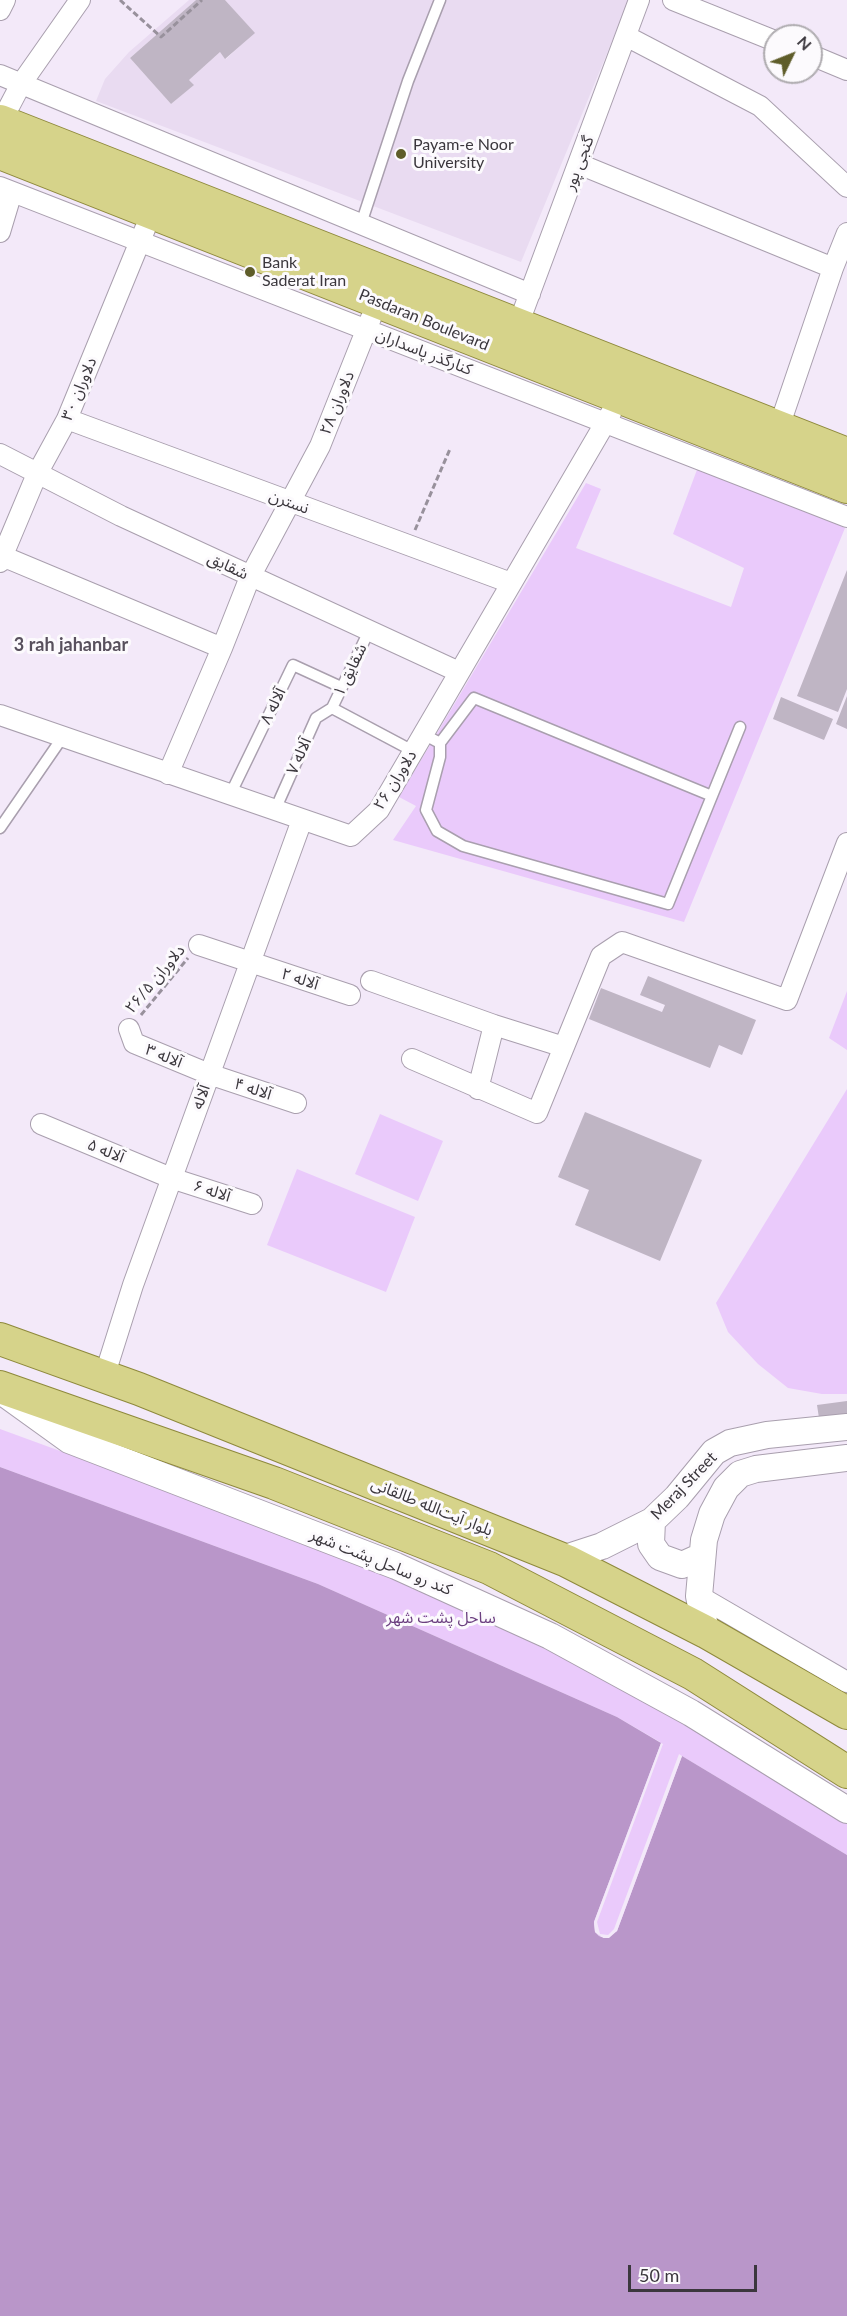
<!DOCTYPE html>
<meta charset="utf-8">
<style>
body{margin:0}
#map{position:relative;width:847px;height:2316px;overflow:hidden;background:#f3e9f9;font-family:Lato,sans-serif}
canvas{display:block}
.north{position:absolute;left:763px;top:24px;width:60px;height:60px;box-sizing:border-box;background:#fcfafd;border:2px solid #afacb0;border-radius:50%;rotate:47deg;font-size:16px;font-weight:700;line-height:24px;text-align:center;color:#3b373d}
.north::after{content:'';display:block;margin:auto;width:21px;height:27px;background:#5f5d2a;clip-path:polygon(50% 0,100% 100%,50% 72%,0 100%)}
.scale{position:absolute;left:628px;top:2265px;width:129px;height:27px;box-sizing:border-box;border:3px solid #3b373d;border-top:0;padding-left:8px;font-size:18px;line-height:21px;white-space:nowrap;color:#3b373d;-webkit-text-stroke:4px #fcfafd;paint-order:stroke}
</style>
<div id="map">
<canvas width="847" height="2316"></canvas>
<div class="north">N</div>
<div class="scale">50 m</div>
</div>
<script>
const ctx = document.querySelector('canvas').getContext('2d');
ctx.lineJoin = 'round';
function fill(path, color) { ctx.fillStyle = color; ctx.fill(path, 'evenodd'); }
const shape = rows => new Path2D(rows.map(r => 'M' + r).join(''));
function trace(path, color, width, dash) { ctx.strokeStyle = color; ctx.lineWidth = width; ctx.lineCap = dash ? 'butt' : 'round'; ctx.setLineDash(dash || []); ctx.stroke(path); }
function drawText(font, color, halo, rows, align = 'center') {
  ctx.font = font + ' Lato,"Noto Sans Arabic",sans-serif'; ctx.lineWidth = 6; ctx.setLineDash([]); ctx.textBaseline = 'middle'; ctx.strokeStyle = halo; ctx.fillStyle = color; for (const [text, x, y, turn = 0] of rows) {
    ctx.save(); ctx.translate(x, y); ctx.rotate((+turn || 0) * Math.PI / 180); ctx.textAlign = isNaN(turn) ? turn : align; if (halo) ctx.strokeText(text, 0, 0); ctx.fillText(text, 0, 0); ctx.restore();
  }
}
fill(shape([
 [189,0,196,0,130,58,171,104,193,85,189,80,220,52,226,59,254,33,225,0,629,0,521,262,96,101,105,79,129,52]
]), '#e9dbf1');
fill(shape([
 [701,459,845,528,684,922,393,840,416,806,399,797,586,483,601,489,576,548,731,607,744,568,673,534],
 [847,991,847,1050,829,1038],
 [847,1089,847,1394,822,1394,788,1388,758,1364,728,1332,716,1303],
 [380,1114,443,1141,418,1201,355,1174],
 [297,1169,415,1217,386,1292,267,1245],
 [0,1429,287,1534,449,1601,575,1664,685,1722,847,1821,847,1855,682,1756,617,1931,614,1935,599,1936,594,1922,660,1742,617,1717,318,1584,0,1467]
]), '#eacafb');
fill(shape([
 [0,1467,318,1584,617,1717,661,1743,594,1922,595,1932,599,1936,604,1938,617,1931,682,1756,847,1855,847,2316,0,2316]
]), '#b996c9');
fill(shape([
 [661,1743,663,1744,597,1922,600,1934,608,1935,614,1929,679,1754,682,1756,617,1931,609,1938,604,1938,595,1932,594,1922]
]), '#f3e9f9');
fill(shape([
 [196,0,225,0,255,33,225,59,220,52,189,80,194,85,171,104,130,58],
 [847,570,847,689,838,712,797,696],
 [847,696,847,729,836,724],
 [781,697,833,719,824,740,773,719],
 [648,976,756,1020,742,1055,719,1045,710,1068,589,1019,601,988,662,1012,665,1005,640,995],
 [585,1112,702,1160,660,1261,575,1225,589,1190,558,1177],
 [847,1401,847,1414,819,1418,817,1405]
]), '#bfb5c4');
const service = shape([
 [361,224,408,81,440,0],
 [332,708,413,751],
 [332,708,369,631],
 [423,734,440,743,440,757,426,810,437,831,463,846,668,904,740,727],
 [440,743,474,698,712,796],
 [230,795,293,665,341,687],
 [275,810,316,718,332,708],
 [0,828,62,738]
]);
const minor = shape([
 [673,0,775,41],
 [0,10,5,0],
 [626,36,760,106,847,187],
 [811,55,847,70],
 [0,75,530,294],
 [1,122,21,84,80,0],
 [579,164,833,268],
 [0,187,847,517],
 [0,232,12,192],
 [518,325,639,0],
 [67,419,511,583],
 [779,427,833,268,847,233],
 [0,454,121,516,459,672],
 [2,556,222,648,168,774],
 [0,562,37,474,67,419,145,229],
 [222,648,250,577,320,446,371,318],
 [0,715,351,836,379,810,611,413],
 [199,945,350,995],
 [371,981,494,1025,564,1047],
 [129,1029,134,1043,209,1074,296,1103],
 [412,1059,537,1113,601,956,622,942,787,1000,847,843],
 [478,1089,494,1025],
 [41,1124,171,1178,252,1204],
 [104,1377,133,1285,302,820],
 [699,1596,847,1682]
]);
const tertiary = shape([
 [8,1396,69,1440,396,1566,550,1636,691,1713,847,1810],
 [652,1521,651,1544,660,1557,682,1565,702,1556],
 [562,1559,602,1546,652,1521,677,1497,714,1452,730,1443,767,1435,847,1427],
 [706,1632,699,1596,704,1540,712,1514,726,1488,740,1474,756,1469,847,1458]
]);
const primary = shape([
 [0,121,847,454],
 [0,153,847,487],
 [0,1339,139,1389,567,1561,706,1632,847,1713],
 [0,1387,274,1483,489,1568,693,1674,847,1772]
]);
trace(service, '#a99fae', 13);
trace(minor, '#a99fae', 22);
trace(tertiary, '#a99fae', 28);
trace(primary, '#8e893c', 34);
trace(shape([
 [120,0,161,37,202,0],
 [415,530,450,449],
 [141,1015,188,958]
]), '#98919c', 3, [6, 3]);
trace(service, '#fff', 10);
trace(minor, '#fff', 20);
trace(tertiary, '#fff', 26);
trace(primary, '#d6d38a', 32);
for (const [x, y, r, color] of [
 [401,154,6,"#5f5d2a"],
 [250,272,6,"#5f5d2a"]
]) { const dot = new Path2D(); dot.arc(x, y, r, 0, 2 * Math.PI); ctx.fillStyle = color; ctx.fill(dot); trace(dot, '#fcfafd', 2); }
drawText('16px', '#3b373d', '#fcfafd', [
 ["Payam-e Noor",413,145],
 ["University",413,163],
 ["Bank",262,263],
 ["Saderat Iran",262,281]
], 'left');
drawText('16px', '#3b373d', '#fcfafd', [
 ["گنجی پور",579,163,-69],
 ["Pasdaran Boulevard",424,320,22],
 ["کنارگذر پاسداران",424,352,21],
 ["دلاوران ۳۰",79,389,-67],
 ["دلاوران ۲۸",337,403,-68],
 ["نسترن",289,502,20],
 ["شقایق",228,566,25],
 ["شقایق ۱",350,670,-64],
 ["آلاله ۸",273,706,-64],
 ["آلاله ۷",299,756,-66],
 ["دلاوران ۲۶",395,780,-58],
 ["دلاوران ۲۶/۵",155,979,-50],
 ["آلاله ۲",300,979,18],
 ["آلاله ۳",164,1056,22],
 ["آلاله ۴",253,1089,18],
 ["آلاله",201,1097,-70],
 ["آلاله ۵",106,1151,22],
 ["آلاله ۶",212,1191,18],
 ["Meraj Street",684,1486,-46],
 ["بلوار آیت‌الله طالقانی",432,1507,22],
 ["کند رو ساحل پشت شهر",381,1562,22]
]);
drawText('16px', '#6c4080', '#fcfafd', [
 ["ساحل پشت شهر",441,1618]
]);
drawText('bold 18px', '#58505d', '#fcfafd', [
 ["3 rah jahanbar",71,645]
]);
</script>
